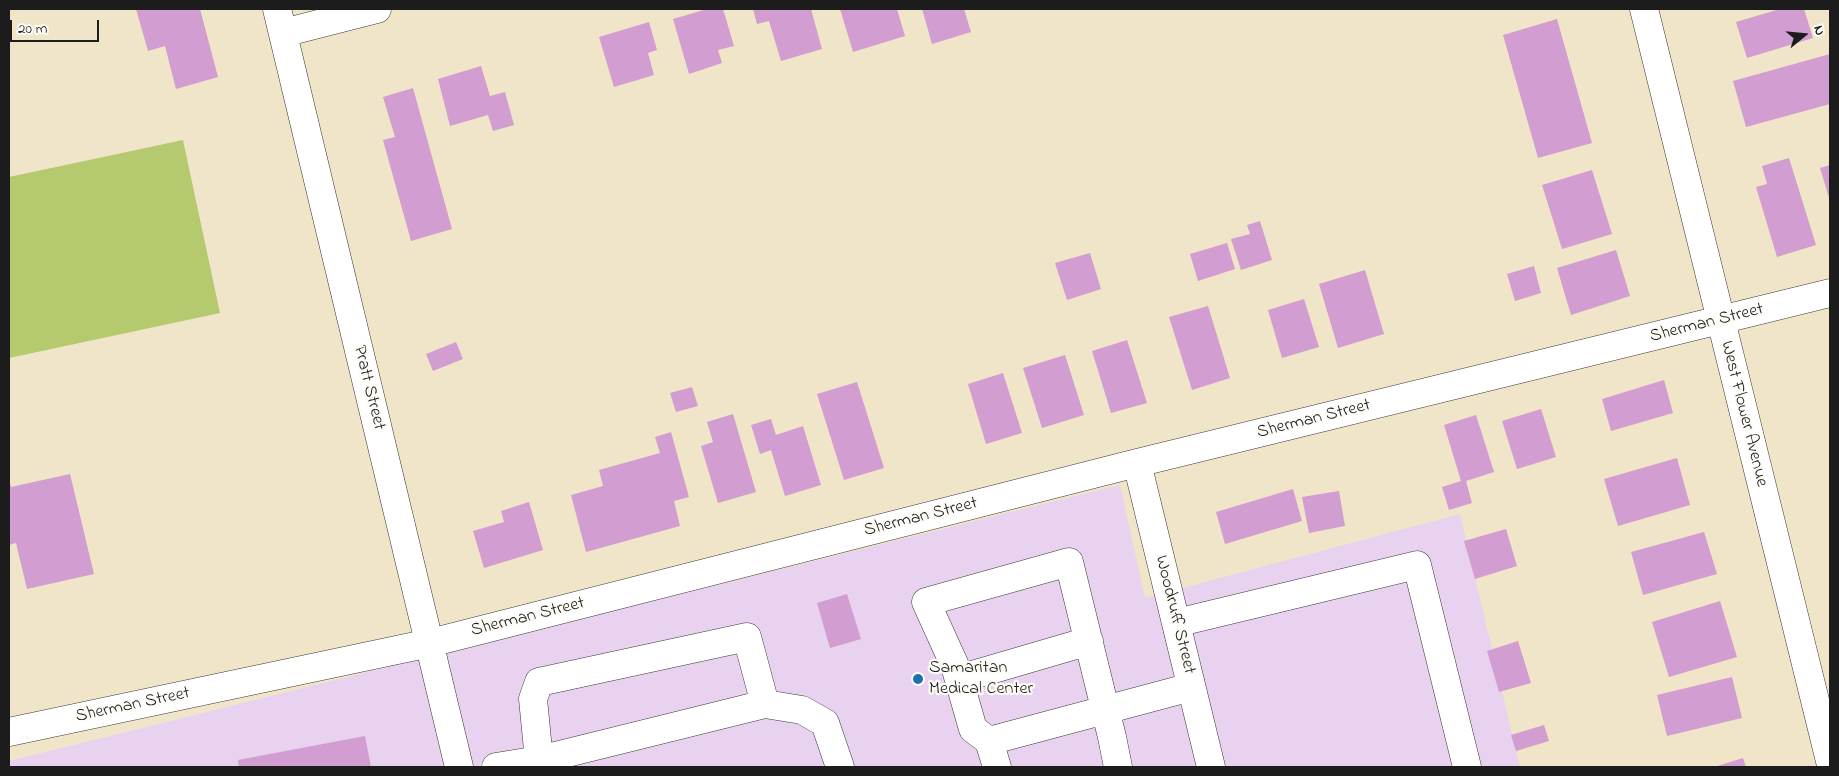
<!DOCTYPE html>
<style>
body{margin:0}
#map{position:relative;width:1839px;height:776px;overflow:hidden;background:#f0e5c8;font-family:"Indie Flower",sans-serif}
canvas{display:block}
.frame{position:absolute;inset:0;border:10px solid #1c1c1c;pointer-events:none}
.north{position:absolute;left:1779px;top:10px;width:50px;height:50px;-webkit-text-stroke:4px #fdfcf7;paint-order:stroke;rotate:73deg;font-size:14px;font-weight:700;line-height:20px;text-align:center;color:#1c1c1c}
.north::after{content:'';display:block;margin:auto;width:18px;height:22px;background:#1c1c1c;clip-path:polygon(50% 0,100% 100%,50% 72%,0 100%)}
.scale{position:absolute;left:10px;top:20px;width:89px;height:22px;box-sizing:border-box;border:2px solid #1c1c1c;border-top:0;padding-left:6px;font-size:15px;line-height:18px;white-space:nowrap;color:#1c1c1c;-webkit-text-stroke:4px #fdfcf7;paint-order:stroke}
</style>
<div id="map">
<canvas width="1839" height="776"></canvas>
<div class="frame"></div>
<div class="north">N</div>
<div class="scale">20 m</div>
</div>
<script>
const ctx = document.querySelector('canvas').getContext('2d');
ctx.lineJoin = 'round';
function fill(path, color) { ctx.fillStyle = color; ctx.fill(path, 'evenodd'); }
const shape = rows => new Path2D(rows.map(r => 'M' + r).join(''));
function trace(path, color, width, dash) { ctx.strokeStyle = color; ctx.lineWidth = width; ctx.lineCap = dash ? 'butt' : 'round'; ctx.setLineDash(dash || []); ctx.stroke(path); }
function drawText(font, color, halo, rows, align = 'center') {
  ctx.font = font + ' "Indie Flower",sans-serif'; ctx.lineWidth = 4.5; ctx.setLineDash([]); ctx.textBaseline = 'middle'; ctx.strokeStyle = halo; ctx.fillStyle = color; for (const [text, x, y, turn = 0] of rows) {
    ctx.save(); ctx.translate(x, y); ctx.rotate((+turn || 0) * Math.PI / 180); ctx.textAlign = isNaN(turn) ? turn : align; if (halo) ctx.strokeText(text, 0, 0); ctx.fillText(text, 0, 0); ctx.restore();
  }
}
fill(shape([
 [1120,485,1145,598,1460,514,1520,767,9,767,9,761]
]), '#e8d2ef');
fill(shape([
 [183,140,220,313,9,358,9,177]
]), '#b5ca6e');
fill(shape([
 [136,9,200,9,218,77,176,89,165,46,148,51],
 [707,9,723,9,734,46,718,50,722,63,689,74,673,19],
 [753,9,811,9,822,49,781,61,769,21,757,24],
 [840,9,897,9,905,36,853,52],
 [922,9,964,9,971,32,932,44],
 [1780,9,1804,9,1813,38,1747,58,1736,22],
 [1557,19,1592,143,1538,158,1503,35],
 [649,22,657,50,648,53,654,75,614,87,599,37],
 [1830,54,1830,104,1746,127,1733,81],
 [481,66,490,96,505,92,514,125,493,131,488,115,450,126,438,79],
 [413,88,452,229,411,241,383,140,395,137,383,97],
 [1789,158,1816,245,1777,257,1756,187,1767,184,1762,166],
 [1830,165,1830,201,1820,168],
 [1592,170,1612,234,1562,249,1542,185],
 [1260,221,1272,260,1241,270,1231,239,1250,234,1247,225],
 [1227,243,1235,269,1198,281,1190,254],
 [1616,250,1630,296,1571,315,1557,268],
 [1090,253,1101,289,1067,300,1055,263],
 [1534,266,1541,293,1515,301,1507,274],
 [1365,270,1384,334,1338,348,1319,284],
 [1304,299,1319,347,1282,358,1268,310],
 [1208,306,1230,378,1192,390,1169,317],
 [1127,340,1147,403,1111,413,1092,351],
 [456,342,463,359,433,371,426,354],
 [1065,355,1084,415,1042,428,1023,368],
 [1003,373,1022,433,986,444,968,384],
 [1664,380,1673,413,1611,431,1602,399],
 [857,382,884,468,844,480,817,394],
 [692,387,698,406,676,412,670,393],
 [1541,409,1556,457,1517,469,1502,421],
 [733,414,756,492,718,503,701,446,713,442,707,422],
 [1476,415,1494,472,1466,481,1472,503,1449,510,1442,487,1461,481,1444,425],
 [771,419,776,435,803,426,821,485,785,496,771,450,760,454,751,425],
 [671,432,689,497,674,501,680,526,586,552,571,495,603,486,599,470,660,453,655,437],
 [1677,458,1690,505,1618,526,1604,479],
 [70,474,94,574,27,589,16,543,9,545,9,479,11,487],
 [1293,489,1302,521,1225,544,1216,512],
 [1339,491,1345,526,1309,533,1302,497],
 [529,502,543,550,484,568,473,531,504,522,501,511],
 [1506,529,1517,566,1475,579,1464,541],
 [1704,532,1717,574,1643,595,1631,552],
 [847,594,861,639,830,648,817,603],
 [1720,601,1737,657,1669,677,1652,622],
 [1518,641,1531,683,1499,692,1487,651],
 [1732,677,1742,718,1667,736,1657,695],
 [1544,725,1549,741,1516,751,1511,735],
 [365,736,371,767,239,767,238,760],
 [1743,758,1746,767,1714,767]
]), '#d29dd0');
const minor = shape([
 [277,9,459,767],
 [1644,9,1830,761],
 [283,33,377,9],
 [1137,463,1211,767],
 [1176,623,1417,565,1467,767],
 [959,679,1089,641],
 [9,732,430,643,1137,463,1830,293],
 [989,741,1191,687],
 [539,760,533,699,539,682,747,637,765,704],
 [496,767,539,760,765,704,802,710,825,723,840,767],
 [997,767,989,741,973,729,955,666,926,602,1069,562,1112,737,1118,767]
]);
trace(minor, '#3c3a36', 29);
trace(minor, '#fff', 28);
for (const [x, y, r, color] of [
 [918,679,6,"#1f6fb2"]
]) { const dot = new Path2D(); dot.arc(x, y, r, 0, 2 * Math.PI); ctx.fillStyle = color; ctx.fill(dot); trace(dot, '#fdfcf7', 2); }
drawText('18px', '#1c1c1c', '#fdfcf7', [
 ["Sherman Street",1707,324,-14],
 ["Pratt Street",368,388,76],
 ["West Flower Avenue",1743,414,76],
 ["Sherman Street",1314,420,-14],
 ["Sherman Street",921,518,-14],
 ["Woodruff Street",1174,615,76],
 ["Sherman Street",528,618,-14],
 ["Sherman Street",133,706,-12]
]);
drawText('18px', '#1c1c1c', '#fdfcf7', [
 ["Samaritan",929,669],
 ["Medical Center",929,690]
], 'left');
</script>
